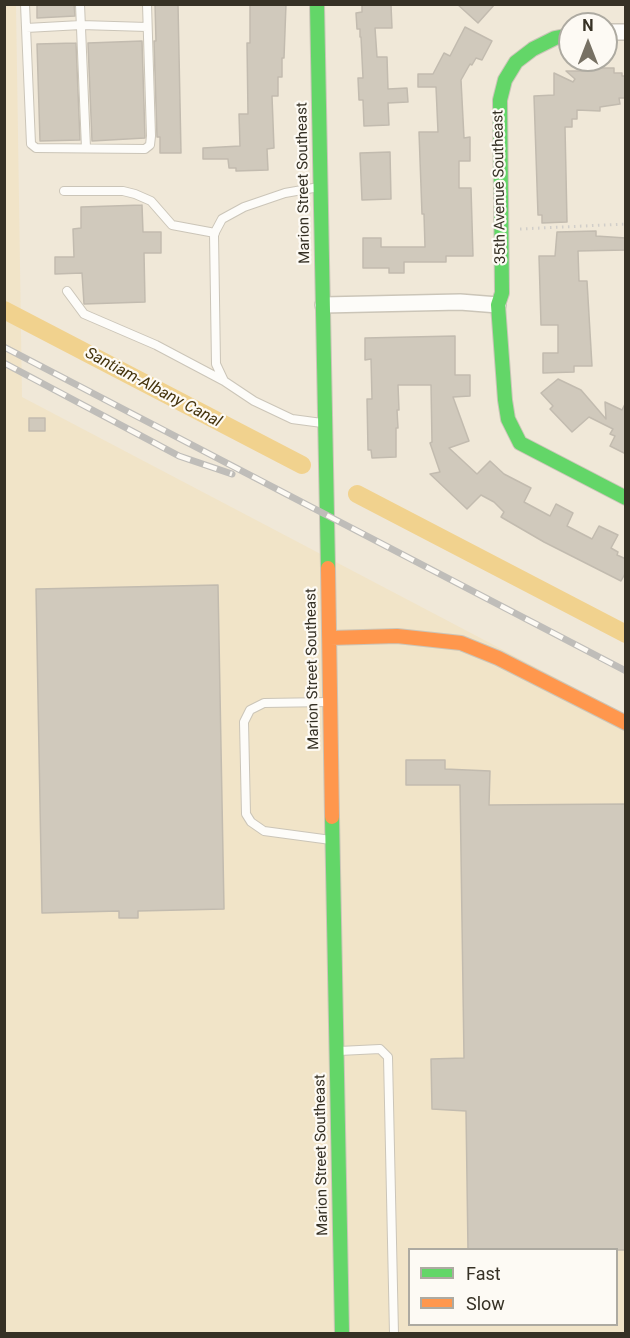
<!DOCTYPE html>
<style>
body{margin:0}
#map{position:relative;width:630px;height:1338px;overflow:hidden;background:#f0e8d8;font-family:Roboto,sans-serif}
canvas{display:block}
.frame{position:absolute;inset:0;border:6px solid #363125;pointer-events:none}
.legend{position:absolute;left:408px;top:1248px;width:210px;height:78px;box-sizing:border-box;background:#fdfaf4;border:2px solid #adaaa1;margin:0;padding:8px 10px;list-style:none;font-size:18px;color:#363125}
.legend li{display:flex;align-items:center;gap:12px;height:30px}
.legend b{width:30px;border:2px solid #adaaa1}
.north{position:absolute;left:558px;top:12px;width:60px;height:60px;box-sizing:border-box;background:#fdfaf4;border:2px solid #adaaa1;border-radius:50%;rotate:0deg;font-size:16px;font-weight:700;line-height:24px;text-align:center;color:#363125}
.north::after{content:'';display:block;margin:auto;width:21px;height:27px;background:#777164;clip-path:polygon(50% 0,100% 100%,50% 72%,0 100%)}
</style>
<div id="map">
<canvas width="630" height="1338"></canvas>
<div class="frame"></div>
<ul class="legend">
<li><b style="height:8px;background:#63d668"></b>Fast</li>
<li><b style="height:8px;background:#ff974d"></b>Slow</li>
</ul>
<div class="north">N</div>
</div>
<script>
const ctx = document.querySelector('canvas').getContext('2d');
ctx.lineJoin = 'round';
function fill(path, color) { ctx.fillStyle = color; ctx.fill(path, 'evenodd'); }
const shape = rows => new Path2D(rows.map(r => 'M' + r).join(''));
function trace(path, color, width, dash) { ctx.strokeStyle = color; ctx.lineWidth = width; ctx.lineCap = dash ? 'butt' : 'round'; ctx.setLineDash(dash || []); ctx.stroke(path); }
function drawText(font, color, halo, rows, align = 'center') {
  ctx.font = font + ' Roboto,sans-serif'; ctx.lineWidth = 4.5; ctx.setLineDash([]); ctx.textBaseline = 'middle'; ctx.strokeStyle = halo; ctx.fillStyle = color; for (const [text, x, y, turn = 0] of rows) {
    ctx.save(); ctx.translate(x, y); ctx.rotate((+turn || 0) * Math.PI / 180); ctx.textAlign = isNaN(turn) ? turn : align; if (halo) ctx.strokeText(text, 0, 0); ctx.fillText(text, 0, 0); ctx.restore();
  }
}
fill(shape([
 [16,4,22,397,625,714,626,1333,5,1334,4,5],
 [410,1250,616,1250,616,1324,410,1324]
]), '#f1e4c8');
trace(shape([
 [4,310,302,465],
 [357,494,626,634]
]), '#f1d28e', 18);
const building = shape([
 [37,4,74,4,75,16,37,18,37,4],
 [155,4,178,4,181,153,160,153,160,137,157,137,154,41,156,41,155,4],
 [250,4,286,4,284,58,282,58,282,77,278,77,278,96,272,96,274,148,267,149,268,170,236,171,236,168,229,168,228,159,203,159,203,148,240,146,239,114,248,114,247,43,250,43,250,4],
 [457,4,495,4,478,23,457,4],
 [362,5,391,5,392,28,375,28,377,57,387,57,388,89,407,88,408,102,388,103,389,125,364,126,363,100,359,100,358,78,363,78,361,37,360,37,360,29,357,29,356,13,362,12,362,5],
 [465,27,492,41,482,60,476,58,472,65,470,64,461,80,464,138,470,137,470,161,459,161,459,188,471,188,473,256,446,256,446,262,404,262,404,273,389,273,389,268,363,268,363,238,381,238,381,247,425,247,424,214,422,214,419,132,438,132,436,87,418,87,418,74,433,74,444,53,450,56,465,27],
 [142,41,145,138,92,141,88,43,142,41],
 [76,43,80,140,40,141,37,44,76,43],
 [592,68,614,68,614,73,622,73,622,76,626,76,626,98,619,98,620,104,600,107,600,111,577,110,577,119,572,119,572,127,565,127,567,222,542,223,542,215,538,215,534,96,554,95,554,73,573,82,575,79,566,71,592,71,592,68],
 [390,152,391,199,362,200,360,153,390,152],
 [142,205,143,232,161,232,161,253,144,253,145,302,84,304,82,273,55,274,55,257,74,257,73,229,81,228,81,207,142,205],
 [596,231,596,236,626,238,626,250,578,251,579,281,587,281,592,366,574,366,574,372,543,373,543,353,558,353,558,325,541,325,539,256,555,256,557,232,596,231],
 [455,336,455,375,470,375,470,396,453,397,469,441,449,448,477,474,490,461,504,474,531,488,524,502,550,516,556,504,573,513,567,526,592,539,599,526,618,535,611,548,618,552,617,555,626,559,626,572,621,581,544,542,501,517,504,512,494,502,481,495,467,509,430,474,440,472,430,443,432,442,431,385,398,385,399,410,397,410,398,428,396,428,396,457,372,458,371,450,368,450,367,399,372,399,371,359,365,360,365,338,455,336],
 [558,379,581,390,606,419,605,402,622,410,626,402,626,454,610,446,615,436,610,434,613,429,589,417,572,432,550,409,553,406,541,393,558,379],
 [29,418,45,418,45,431,29,431,29,418],
 [218,585,224,909,138,911,138,918,119,918,119,911,42,913,36,589,218,585],
 [406,760,445,760,445,769,490,771,489,805,626,804,626,1250,468,1250,466,1111,432,1109,431,1059,464,1058,460,785,406,785,406,760]
]);
fill(building, '#d0c9bc');
trace(building, '#c2bbaf', 1.5);
const lane = shape([
 [25,4,31,144,36,148,145,149,150,145,151,136,147,4],
 [80,4,86,148],
 [26,28,81,25,147,27],
 [319,187,285,193,244,207,222,219,214,234,216,364,224,381,254,401,292,419,322,423],
 [64,191,123,191,135,194,151,201,172,225,215,233],
 [67,291,84,314,156,345,224,381],
 [329,702,264,703,250,710,244,722,246,814,251,822,264,831,331,840],
 [339,1051,380,1049,388,1057,394,1334]
]);
const street = shape([
 [606,32,626,32],
 [323,305,460,302,498,305]
]);
const fast = shape([
 [317,4,328,568],
 [570,35,555,38,533,49,516,62,505,80,500,100,502,293,498,305,505,400,508,419,520,443,626,498],
 [332,817,342,1334]
]);
const slow = shape([
 [328,568,332,817],
 [330,638,397,636,461,643,498,658,626,723]
]);
trace(lane, '#cbc5b8', 10);
trace(street, '#cbc5b8', 18);
trace(fast, '#cbc5b8', 16);
trace(slow, '#cbc5b8', 16);
trace(shape([
 [520,229,626,224]
]), '#d1cec9', 3, [1.5, 4.5]);
trace(lane, '#fdfcf9', 8);
trace(street, '#fdfcf9', 15);
trace(fast, '#63d668', 14);
trace(slow, '#ff974d', 14);
const rail = shape([
 [4,347,626,671],
 [4,363,179,456,232,474]
]);
trace(rail, '#bfbdb9', 7);
trace(rail, '#fdfaf4', 4.5, [14]);
drawText('15px', '#363125', '#fdfaf4', [
 ["Marion Street Southeast",304,183,-91],
 ["35th Avenue Southeast",500,187,-91],
 ["Marion Street Southeast",313,669,-91],
 ["Marion Street Southeast",322,1155,-91]
]);
drawText('italic 16px', '#44330b', '#fdfaf4', [
 ["Santiam-Albany Canal",153,388,28]
]);
</script>
